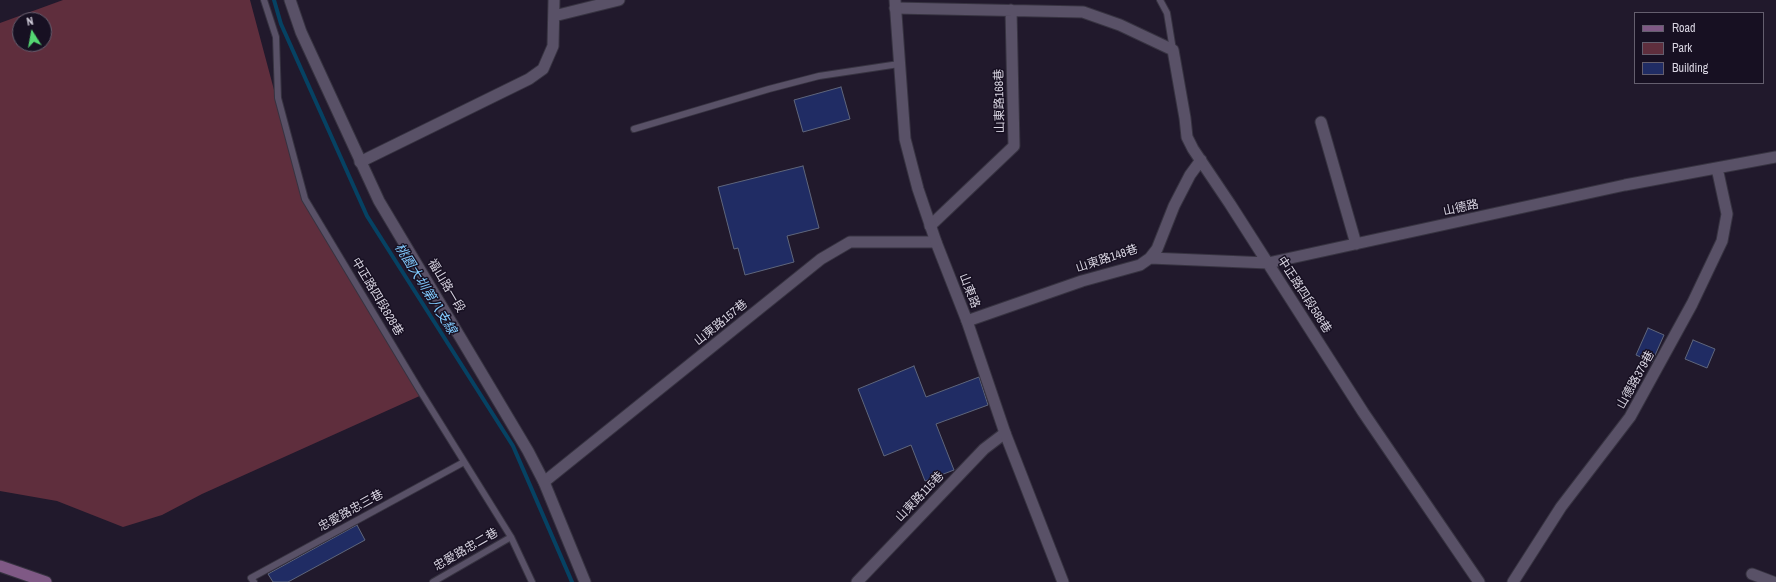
<!DOCTYPE html>
<meta charset="utf-8">
<style>
body{margin:0}
#map{position:relative;width:1776px;height:582px;overflow:hidden;background:#21192c;font-family:"Archivo Narrow",sans-serif}
canvas{display:block}
.legend{position:absolute;left:1634px;top:12px;width:130px;height:72px;box-sizing:border-box;background:#171022;border:1px solid #645e6e;margin:0;padding:5px 7px;list-style:none;font-size:12px;color:#d8d4e1}
.legend li{display:flex;align-items:center;gap:8px;height:20px}
.legend b{width:20px;border:1px solid #645e6e}
.north{position:absolute;left:12px;top:12px;width:40px;height:40px;box-sizing:border-box;background:#171022;border:1px solid #645e6e;border-radius:50%;rotate:349deg;font-size:11px;font-weight:700;line-height:16px;text-align:center;color:#d8d4e1}
.north::after{content:'';display:block;margin:auto;width:14px;height:18px;background:#54d672;clip-path:polygon(50% 0,100% 100%,50% 72%,0 100%)}
</style>
<div id="map">
<canvas width="1776" height="582"></canvas>
<ul class="legend">
<li><b style="height:5px;background:#7f5985"></b>Road</li>
<li><b style="height:11px;background:#5f2e3d"></b>Park</li>
<li><b style="height:11px;background:#202c64"></b>Building</li>
</ul>
<div class="north">N</div>
</div>
<script>
const ctx = document.querySelector('canvas').getContext('2d');
ctx.lineJoin = 'round';
function fill(path, color) { ctx.fillStyle = color; ctx.fill(path, 'evenodd'); }
const shape = rows => new Path2D(rows.map(r => 'M' + r).join(''));
function trace(path, color, width, dash) { ctx.strokeStyle = color; ctx.lineWidth = width; ctx.lineCap = dash ? 'butt' : 'round'; ctx.setLineDash(dash || []); ctx.stroke(path); }
function drawText(font, color, halo, rows, align = 'center') {
  ctx.font = font + ' "Archivo Narrow","Noto Sans TC",sans-serif'; ctx.lineWidth = 3; ctx.setLineDash([]); ctx.textBaseline = 'middle'; ctx.strokeStyle = halo; ctx.fillStyle = color; for (const [text, x, y, turn = 0] of rows) {
    ctx.save(); ctx.translate(x, y); ctx.rotate((+turn || 0) * Math.PI / 180); ctx.textAlign = isNaN(turn) ? turn : align; if (halo) ctx.strokeText(text, 0, 0); ctx.fillText(text, 0, 0); ctx.restore();
  }
}
fill(shape([
 [63,0,250,0,297,176,309,208,424,394,202,494,162,515,123,527,57,501,0,491,0,23],
 [20,20,44,20,44,44,20,44]
]), '#5f2e3d');
trace(shape([
 [274,0,281,24,367,216,513,446,572,582]
]), '#064263', 4);
const building = shape([
 [841,87,850,119,803,132,794,100,841,87],
 [803,166,819,228,787,236,794,262,745,275,738,248,734,249,718,187,803,166],
 [1648,328,1664,335,1652,362,1636,355,1648,328],
 [1693,340,1715,349,1707,368,1685,359,1693,340],
 [914,366,926,397,979,377,988,405,936,424,954,470,925,481,911,445,884,456,858,389,914,366],
 [357,525,365,540,288,582,273,582,268,574,357,525]
]);
fill(building, '#202c64');
trace(building, '#5f667c', 1);
const service = shape([
 [264,0,276,37,278,98,305,199,419,389,511,537,532,582],
 [1160,0,1167,13,1173,50],
 [634,129,769,89,819,76,899,64],
 [254,582,251,578,464,462],
 [433,582,511,537]
]);
const minor = shape([
 [895,8,1083,12,1120,25,1173,50,1185,118,1187,137,1193,149,1230,204,1363,412,1479,582],
 [554,16,619,0],
 [1321,122,1356,244],
 [360,162,529,79,543,69,553,46,554,0],
 [930,226,1014,146,1011,10],
 [1150,258,1268,263,1625,185,1776,157],
 [967,321,1082,281,1140,265,1150,258,1157,249,1174,206,1190,175,1201,160],
 [544,482,821,259,850,242,936,242],
 [1752,574,1773,582],
 [857,582,984,449,1005,433],
 [1513,582,1561,507,1630,417,1692,304,1722,241,1727,214,1717,168]
]);
const tertiary = shape([
 [290,0,301,32,379,201,528,451,544,482,585,582],
 [895,0,905,139,918,189,936,242,967,321,1005,433,1063,582]
]);
const secondary = shape([
 [0,566,46,582]
]);
trace(service, '#373341', 8);
trace(minor, '#373341', 13);
trace(tertiary, '#373341', 13);
trace(secondary, '#373341', 13);
trace(service, '#595167', 6);
trace(minor, '#595167', 11);
trace(tertiary, '#595167', 11);
trace(secondary, '#7f5985', 11);
drawText('12px', '#d8d4e1', '#171022', [
 ["山東路168巷",1000,101,-91],
 ["山德路",1461,208,-12],
 ["山東路148巷",1107,259,-18],
 ["福山路一段",446,286,59],
 ["山東路",969,291,69],
 ["中正路四段588巷",1304,295,57],
 ["中正路四段828巷",377,297,59],
 ["山東路157巷",721,323,-39],
 ["山德路379巷",1636,380,-61],
 ["山東路115巷",920,497,-46],
 ["忠愛路忠三巷",351,511,-29],
 ["忠愛路忠二巷",466,550,-30]
]);
drawText('italic 13px', '#82cbff', '#171022', [
 ["桃園大圳第八支線",425,289,58]
]);
</script>
